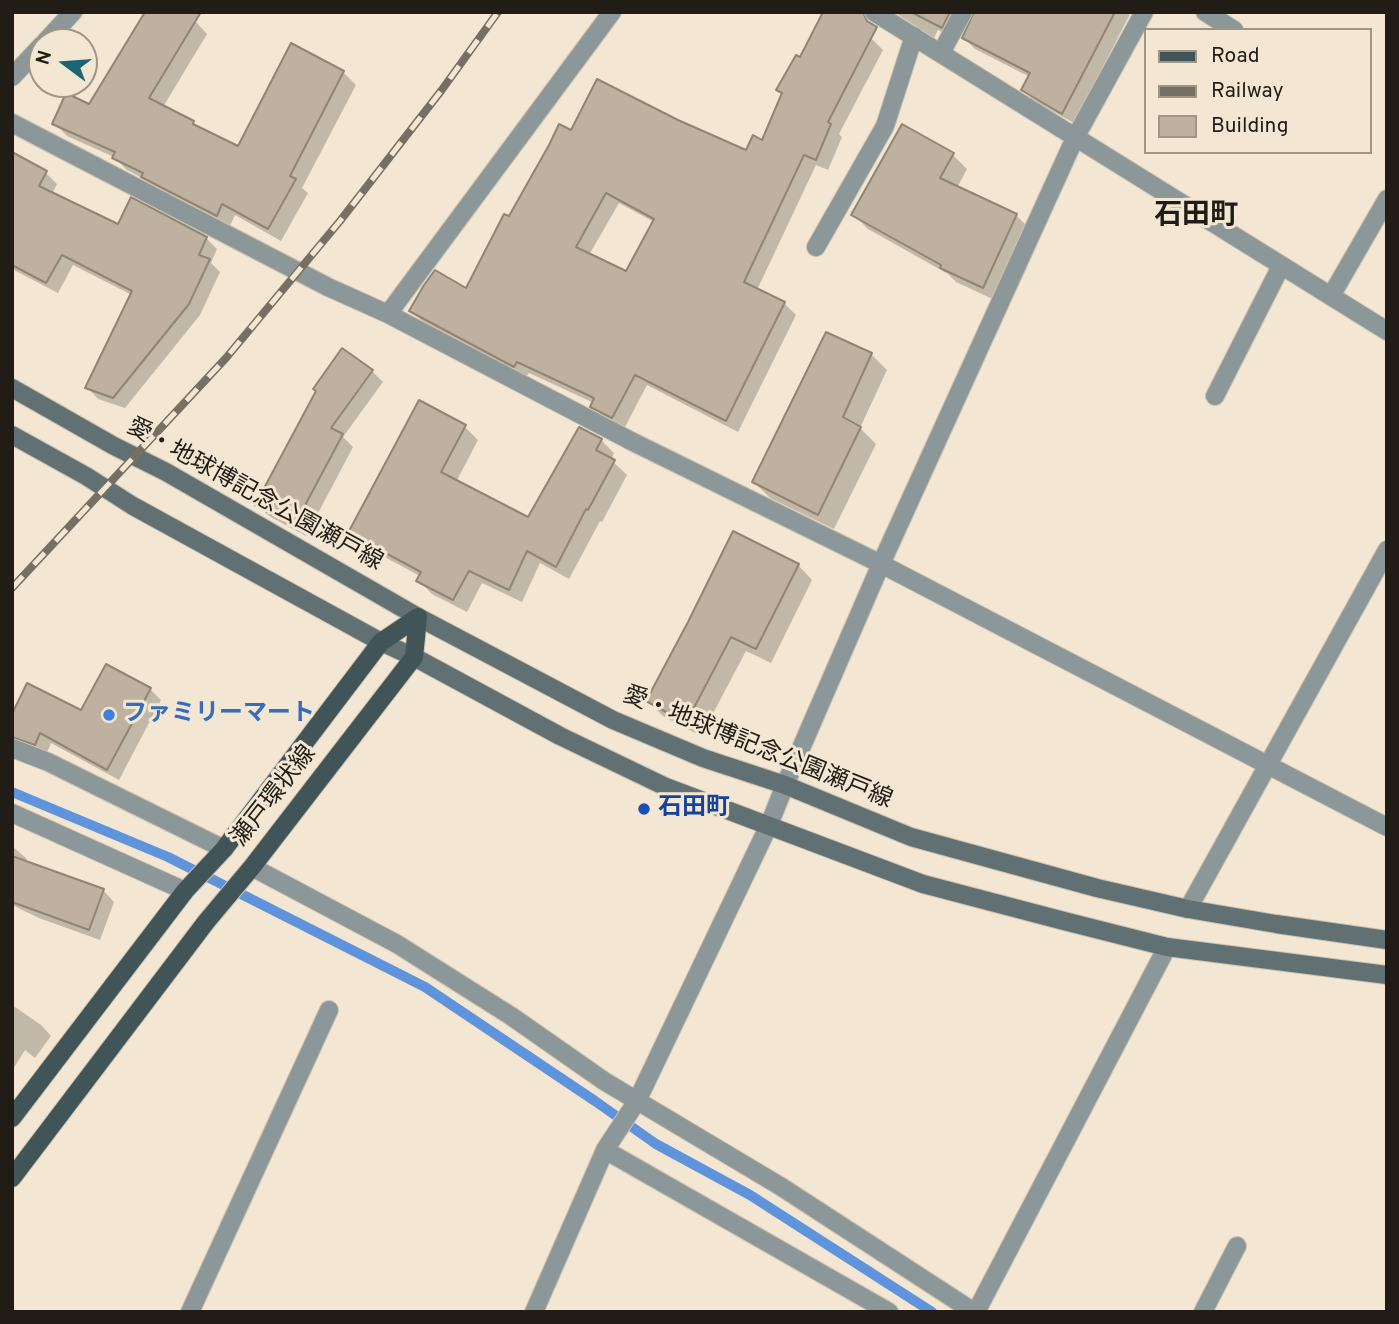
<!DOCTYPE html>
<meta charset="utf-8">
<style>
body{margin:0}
#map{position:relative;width:1399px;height:1324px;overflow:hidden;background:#f3e6d3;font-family:Overpass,sans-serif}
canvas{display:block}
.frame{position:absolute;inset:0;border:14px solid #211c15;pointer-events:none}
.legend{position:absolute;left:1144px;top:28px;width:228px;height:126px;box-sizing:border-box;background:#f3e6d3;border:2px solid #9f9587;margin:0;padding:9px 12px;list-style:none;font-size:21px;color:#211c15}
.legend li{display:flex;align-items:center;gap:14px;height:35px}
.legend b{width:35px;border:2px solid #9f9587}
.north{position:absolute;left:28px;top:28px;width:70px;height:70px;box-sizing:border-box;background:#f3e6d3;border:2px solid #9f9587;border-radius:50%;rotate:286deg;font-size:19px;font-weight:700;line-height:28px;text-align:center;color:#211c15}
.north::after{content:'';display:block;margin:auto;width:24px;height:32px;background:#1c6572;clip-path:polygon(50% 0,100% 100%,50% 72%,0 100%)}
</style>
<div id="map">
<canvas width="1399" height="1324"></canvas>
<div class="frame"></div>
<ul class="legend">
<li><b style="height:9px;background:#415558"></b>Road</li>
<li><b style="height:9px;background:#776f63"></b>Railway</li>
<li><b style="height:19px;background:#beb19f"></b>Building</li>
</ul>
<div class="north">N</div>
</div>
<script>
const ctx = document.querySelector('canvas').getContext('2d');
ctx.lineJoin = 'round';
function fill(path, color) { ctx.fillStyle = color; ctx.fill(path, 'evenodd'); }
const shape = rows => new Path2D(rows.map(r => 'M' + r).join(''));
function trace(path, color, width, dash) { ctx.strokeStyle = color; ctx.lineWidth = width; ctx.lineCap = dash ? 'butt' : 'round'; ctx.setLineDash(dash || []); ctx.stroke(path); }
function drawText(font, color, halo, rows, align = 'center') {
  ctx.font = font + ' Overpass,"Noto Sans JP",sans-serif'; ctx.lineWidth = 6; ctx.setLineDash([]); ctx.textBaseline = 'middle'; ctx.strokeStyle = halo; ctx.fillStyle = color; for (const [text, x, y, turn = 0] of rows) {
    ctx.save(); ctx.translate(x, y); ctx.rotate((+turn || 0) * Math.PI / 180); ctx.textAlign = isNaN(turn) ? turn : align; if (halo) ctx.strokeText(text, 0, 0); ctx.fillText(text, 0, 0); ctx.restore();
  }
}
fill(shape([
 [894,12,971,12,953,38,938,30,934,38],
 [976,12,1131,12,1074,123,1034,101,1023,89,1030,77,975,49,964,38],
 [195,21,207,34,163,107,193,123,199,129,239,149,343,72,356,85,302,188,308,193,281,241,235,215,229,228,156,189,146,180,127,170,114,157,67,136,54,123,90,106],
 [871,38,883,50,839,134,842,137,828,170,816,165,757,290,784,303,796,315,738,432,647,385,624,429,604,418,592,406,594,403,529,373,526,377,423,322,411,311,467,290,509,218,572,133,677,122,747,152,763,142,800,59],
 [619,203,654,222,626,274,589,255],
 [12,154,46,173,57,184,52,194,118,227,206,238,217,249,211,263,220,272,200,315,125,408,98,399,87,387,132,295,73,265,58,293,12,269],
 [953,155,967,169,957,188,1016,215,1031,230,997,301,956,282,948,274,868,229,854,215],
 [871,354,887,370,860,428,876,444,834,529,770,498,754,482],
 [372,371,383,382,343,437,353,447,306,536,269,516,257,505],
 [465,427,478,440,456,482,529,520,601,440,614,453,611,460,627,475,602,522,600,521,569,579,540,563,522,602,482,583,467,612,432,594,418,580,420,576,364,546,350,533],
 [798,565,812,580,771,663,746,651,701,736,663,716,648,701],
 [150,689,161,700,119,780,51,743,46,755,12,742,12,718,82,712],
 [12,846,27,859,25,862,103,890,114,902,100,940,39,918,12,905],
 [12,1005,41,1025,51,1036,35,1058,25,1050,12,1071]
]), '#0003');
trace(shape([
 [12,792,168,857,425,987,595,1101,656,1144,750,1195,932,1312]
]), '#5f94dc', 10);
const building = shape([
 [145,12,201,12,149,98,194,121,193,124,238,146,291,43,344,71,290,176,296,179,268,229,222,204,217,216,141,177,143,173,112,158,115,152,52,124,66,93,89,104,145,12],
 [823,12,863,12,867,21,877,27,828,122,831,124,816,160,804,155,744,282,785,302,726,421,635,375,612,418,590,407,594,398,517,362,514,367,409,311,424,285,435,270,466,288,504,214,509,216,549,145,559,124,571,130,597,79,678,120,746,150,753,135,762,140,782,93,776,90,796,55,800,57,823,12],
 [606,193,654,219,626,271,576,247,606,193],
 [911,12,950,12,942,28,911,12],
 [974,12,1115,12,1062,114,1021,90,1030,73,962,38,974,12],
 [902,124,954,153,940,178,1017,214,983,288,940,268,941,265,851,215,902,124],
 [12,152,47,171,39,186,118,224,131,197,207,237,199,255,210,259,189,304,113,398,85,388,132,291,62,255,46,283,12,265,12,152],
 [826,332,872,353,843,417,861,427,818,515,752,482,826,332],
 [342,348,373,370,331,428,343,434,294,526,255,505,316,391,313,389,342,348],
 [419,400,466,425,441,472,528,517,579,427,602,439,596,450,615,460,588,510,586,509,556,567,527,551,509,590,469,571,453,600,416,581,421,572,348,533,419,400],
 [733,531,799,564,756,649,731,637,686,723,646,701,688,622,733,531],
 [106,664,151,688,107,770,40,733,35,745,12,737,12,714,27,683,81,710,106,664],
 [12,856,104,889,89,930,12,902,12,856]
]);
fill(building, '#beb19f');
trace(building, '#908573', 2);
const minor = shape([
 [874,12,1387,331],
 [1205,12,1234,30],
 [941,53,963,12],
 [12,123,328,287,388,314,633,442,881,564,1387,827],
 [816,247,885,126,914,36],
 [1331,296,1387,199],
 [388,314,612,12],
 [1215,396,1281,266],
 [12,748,48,762,224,849],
 [12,813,185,891],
 [252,867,397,944,511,1016,604,1081,780,1186,974,1312],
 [1188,909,1387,550],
 [605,1150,889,1312],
 [190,1312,329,1010],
 [534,1312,605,1150,637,1101,769,825,785,785,881,564,1075,138,1144,12],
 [976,1312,1167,947],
 [1203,1312,1237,1246]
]);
const tertiary = shape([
 [45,42,73,12],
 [12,77,42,45]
]);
const secondary = shape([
 [12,388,114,446,166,472,418,617,613,720,703,758,785,785,911,837,1097,888,1188,909,1276,924,1387,940],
 [12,435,86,476,133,506,381,642,414,657,560,736,666,787,923,884,1064,921,1167,947,1387,975]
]);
const primary = shape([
 [12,1118,185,891,224,849,381,642,418,617],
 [12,1178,206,922,252,867,414,657,418,617]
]);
trace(minor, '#cdc2b1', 20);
trace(tertiary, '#cdc2b1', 20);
trace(secondary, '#cdc2b1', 20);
trace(primary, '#cdc2b1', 20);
trace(minor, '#8c9799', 18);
trace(tertiary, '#8c9799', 18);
trace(secondary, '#607073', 18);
trace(primary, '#415558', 18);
const rail = shape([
 [12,588,226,358,340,221,441,91,498,12]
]);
trace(rail, '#776f63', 8);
trace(rail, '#f3e6d3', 5, [16]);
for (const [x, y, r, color] of [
 [109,715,7,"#3f7fe0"],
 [644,809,7,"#1a4fb4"]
]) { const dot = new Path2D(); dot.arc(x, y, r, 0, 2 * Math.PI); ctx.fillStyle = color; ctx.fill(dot); trace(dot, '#f3e6d3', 2.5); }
drawText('24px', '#211c15', '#f3e6d3', [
 ["愛・地球博記念公園瀬戸線",254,496,29],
 ["愛・地球博記念公園瀬戸線",757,749,22],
 ["瀬戸環状線",275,797,-52]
]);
drawText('bold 24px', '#366cbe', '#f3e6d3', [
 ["ファミリーマート",123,715]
], 'left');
drawText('bold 24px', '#164399', '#f3e6d3', [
 ["石田町",658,809]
], 'left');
drawText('bold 28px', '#211c15', '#f3e6d3', [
 ["石田町",1196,217]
]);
</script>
